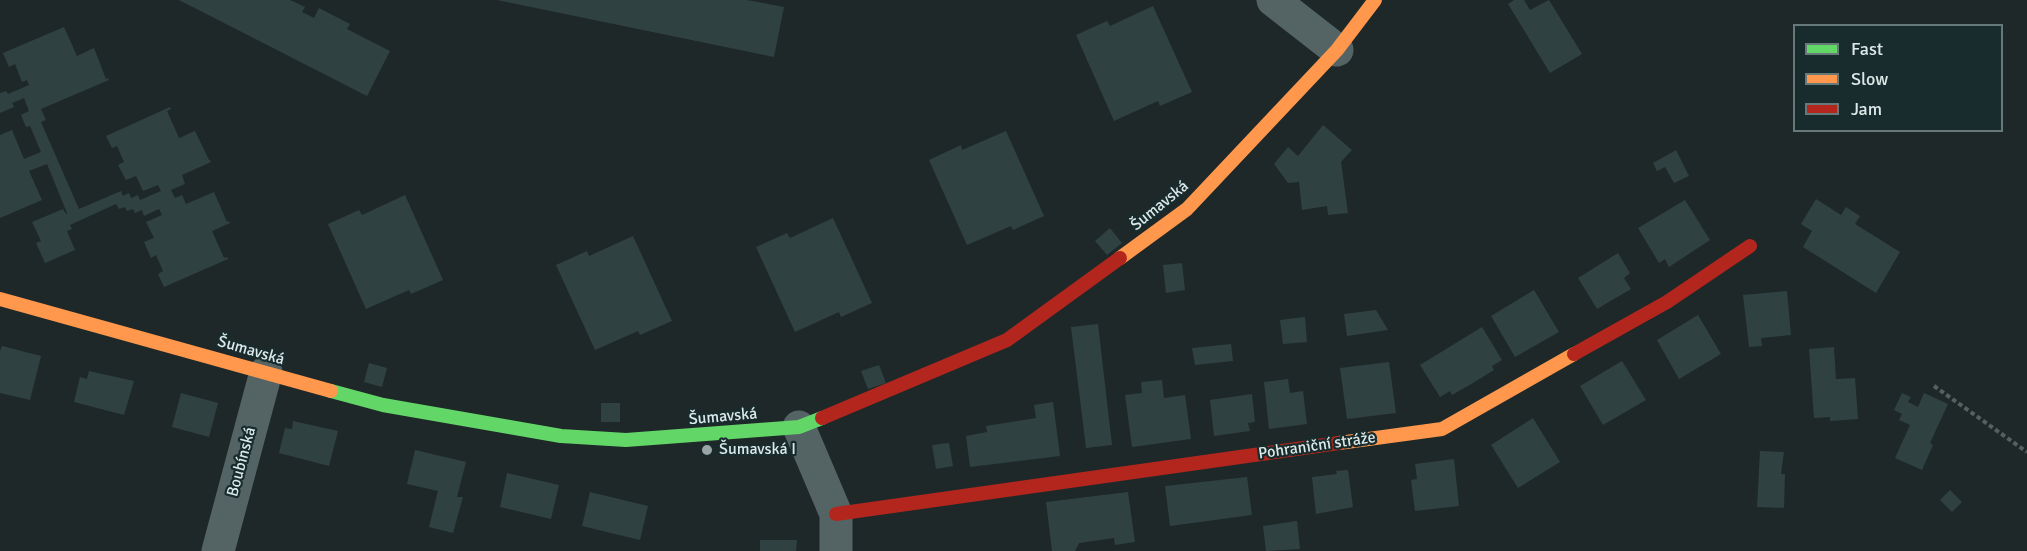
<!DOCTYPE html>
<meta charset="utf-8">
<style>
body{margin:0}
#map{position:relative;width:2027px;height:551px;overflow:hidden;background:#1e2829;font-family:Signika,sans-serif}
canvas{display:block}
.legend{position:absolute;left:1793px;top:24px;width:210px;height:108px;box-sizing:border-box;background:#192c2d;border:2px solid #677878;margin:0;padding:8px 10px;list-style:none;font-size:18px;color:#dde9e9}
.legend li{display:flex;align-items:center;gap:12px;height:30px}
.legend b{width:30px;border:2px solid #677878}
</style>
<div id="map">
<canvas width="2027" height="551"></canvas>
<ul class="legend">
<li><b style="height:8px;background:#63d668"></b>Fast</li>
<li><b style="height:8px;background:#ff974d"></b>Slow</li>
<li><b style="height:8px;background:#b3261e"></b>Jam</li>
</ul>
</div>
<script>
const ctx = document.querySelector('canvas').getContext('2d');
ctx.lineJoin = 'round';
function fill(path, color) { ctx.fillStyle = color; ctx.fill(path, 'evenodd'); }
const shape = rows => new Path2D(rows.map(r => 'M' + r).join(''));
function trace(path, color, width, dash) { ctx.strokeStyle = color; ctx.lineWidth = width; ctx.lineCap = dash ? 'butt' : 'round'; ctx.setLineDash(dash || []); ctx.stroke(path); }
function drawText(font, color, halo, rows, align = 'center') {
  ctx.font = font + ' Signika,sans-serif'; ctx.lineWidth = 4.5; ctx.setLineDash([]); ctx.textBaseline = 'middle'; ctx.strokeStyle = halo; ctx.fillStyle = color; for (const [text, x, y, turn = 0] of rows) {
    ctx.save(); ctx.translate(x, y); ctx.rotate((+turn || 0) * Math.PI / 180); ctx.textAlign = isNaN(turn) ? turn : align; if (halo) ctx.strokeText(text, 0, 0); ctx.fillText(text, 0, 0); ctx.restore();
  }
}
fill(shape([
 [179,0,290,0,305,7,302,12,314,18,319,8,350,24,347,29,390,51,367,96],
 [497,0,747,0,784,7,774,57],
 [1514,0,1524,0,1530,10,1549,0,1582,54,1550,73,1508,4],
 [1153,6,1192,92,1160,106,1158,101,1114,121,1076,35,1107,21,1110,26],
 [64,27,77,56,94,48,106,79,108,78,109,80,41,109,46,120,41,122,79,209,121,191,123,196,129,193,131,198,138,195,140,200,161,191,158,185,143,191,136,176,126,180,118,165,124,162,117,146,112,148,106,136,170,107,171,109,167,111,179,138,195,131,209,160,210,160,211,162,182,175,185,184,171,190,175,198,182,195,186,204,214,192,227,222,229,221,230,223,212,231,224,258,227,257,228,259,164,287,158,274,163,271,156,255,151,258,144,242,154,238,146,222,162,215,159,209,144,216,142,210,135,213,133,209,127,211,125,207,119,209,116,204,70,225,72,229,67,231,75,250,45,263,36,243,41,241,32,222,63,209,66,214,67,213,47,164,29,171,42,200,0,218,0,135,12,130,24,159,41,152,30,126,26,127,21,115,29,111,24,98,12,103,14,107,0,113,0,93,6,91,8,94,29,85,27,80,22,82,15,64,9,67,3,53],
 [1323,125,1352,150,1341,162,1348,213,1328,215,1327,206,1302,210,1299,182,1288,183,1274,164,1288,147,1298,156],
 [1006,131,1044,216,1013,230,1011,226,967,245,929,160,961,145,962,150],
 [1676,150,1689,176,1674,183,1665,167,1657,171,1653,163],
 [405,195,443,280,411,294,409,290,366,309,328,224,359,210,362,215],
 [1816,199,1841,215,1846,207,1860,216,1855,224,1900,252,1876,293,1803,247,1812,231,1801,224],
 [1685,200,1710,240,1669,267,1665,259,1659,263,1638,228],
 [833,218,872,303,841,317,839,312,795,332,756,247,787,233,790,238],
 [1110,228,1122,243,1107,255,1095,241],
 [633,236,672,321,640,335,638,331,595,350,556,265,587,251,589,256],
 [1618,253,1630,273,1624,278,1631,289,1597,309,1578,278],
 [1182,263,1185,290,1166,293,1163,265],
 [1534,290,1559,332,1515,357,1491,316],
 [1787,291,1791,335,1761,338,1762,346,1749,347,1743,295],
 [1376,310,1388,330,1347,336,1344,314],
 [1698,315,1721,354,1679,379,1657,340],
 [1305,317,1307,342,1283,344,1280,320],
 [1098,324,1112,445,1086,448,1071,327],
 [1482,327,1502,360,1492,366,1494,370,1473,383,1452,395,1450,391,1440,397,1420,365],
 [1231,344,1233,361,1195,365,1192,348],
 [2,346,41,356,30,400,0,393,0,351],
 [1834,347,1836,379,1855,378,1858,419,1830,421,1830,417,1814,418,1809,349],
 [1622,361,1646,400,1603,425,1580,386],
 [1389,362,1396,413,1347,419,1340,368],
 [369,363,387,368,382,387,364,382],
 [879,365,886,383,868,389,861,371],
 [89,371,134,381,124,415,74,402,80,377,87,379],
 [1288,379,1290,393,1303,391,1307,424,1269,429,1264,382],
 [1162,380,1164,398,1185,395,1191,439,1132,447,1125,395,1142,393,1141,382],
 [181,393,218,403,209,437,172,427],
 [1902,393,1911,397,1908,402,1918,407,1924,393,1948,404,1930,443,1933,445,1922,470,1895,458,1910,425,1899,420,1902,414,1894,410],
 [1252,394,1255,422,1248,423,1250,431,1214,436,1210,400],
 [1053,402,1060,456,970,467,966,436,987,432,986,426,1036,418,1034,405],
 [601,403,620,403,620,422,601,422],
 [1533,418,1560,462,1518,488,1491,445],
 [293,421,338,431,329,466,279,453,285,428,292,429],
 [949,443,953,466,936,469,932,445],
 [415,450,466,462,457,497,463,497,453,533,429,527,438,491,407,484],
 [1760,451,1784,452,1781,474,1785,474,1784,508,1757,507],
 [1454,459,1459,506,1415,511,1411,480,1417,479,1415,464],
 [1348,470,1353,507,1316,514,1312,477,1337,474,1336,471],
 [507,473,559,485,551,519,500,507],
 [1247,477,1252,515,1170,526,1165,486],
 [1950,490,1962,502,1952,512,1940,500],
 [590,492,648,506,640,540,582,526],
 [1128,492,1135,542,1115,545,1114,538,1079,543,1075,551,1052,551,1046,502],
 [1297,521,1300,549,1266,551,1263,526],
 [760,540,797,540,796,551,760,551]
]), '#304142');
trace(shape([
 [1934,386,2027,452]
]), '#556061', 4, [4.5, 3]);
trace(shape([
 [1273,0,1337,50],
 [799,427,836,514,836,551],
 [218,551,266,372]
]), '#546464', 33);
trace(shape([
 [331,391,383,405,561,436,626,440,799,427,822,418]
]), '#63d668', 14);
trace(shape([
 [1120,258,1187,209,1337,50,1375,0],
 [0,299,331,391],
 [1339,443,1442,429,1574,354]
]), '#ff974d', 14);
trace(shape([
 [1574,354,1667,302,1750,246],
 [822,418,1007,340,1120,258],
 [836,514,1339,443]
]), '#b3261e', 14);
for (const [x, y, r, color] of [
 [707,450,6,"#9aa5a6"]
]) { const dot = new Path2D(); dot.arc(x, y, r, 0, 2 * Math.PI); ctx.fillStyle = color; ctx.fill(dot); trace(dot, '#192c2d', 2); }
drawText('16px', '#dde9e9', '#192c2d', [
 ["Šumavská",1160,206,-39],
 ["Šumavská",251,351,16],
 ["Šumavská",723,417,-5],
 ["Pohraniční stráže",1317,446,-8],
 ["Boubínská",242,462,-75]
]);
drawText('16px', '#dde9e9', '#192c2d', [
 ["Šumavská I",719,450]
], 'left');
</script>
